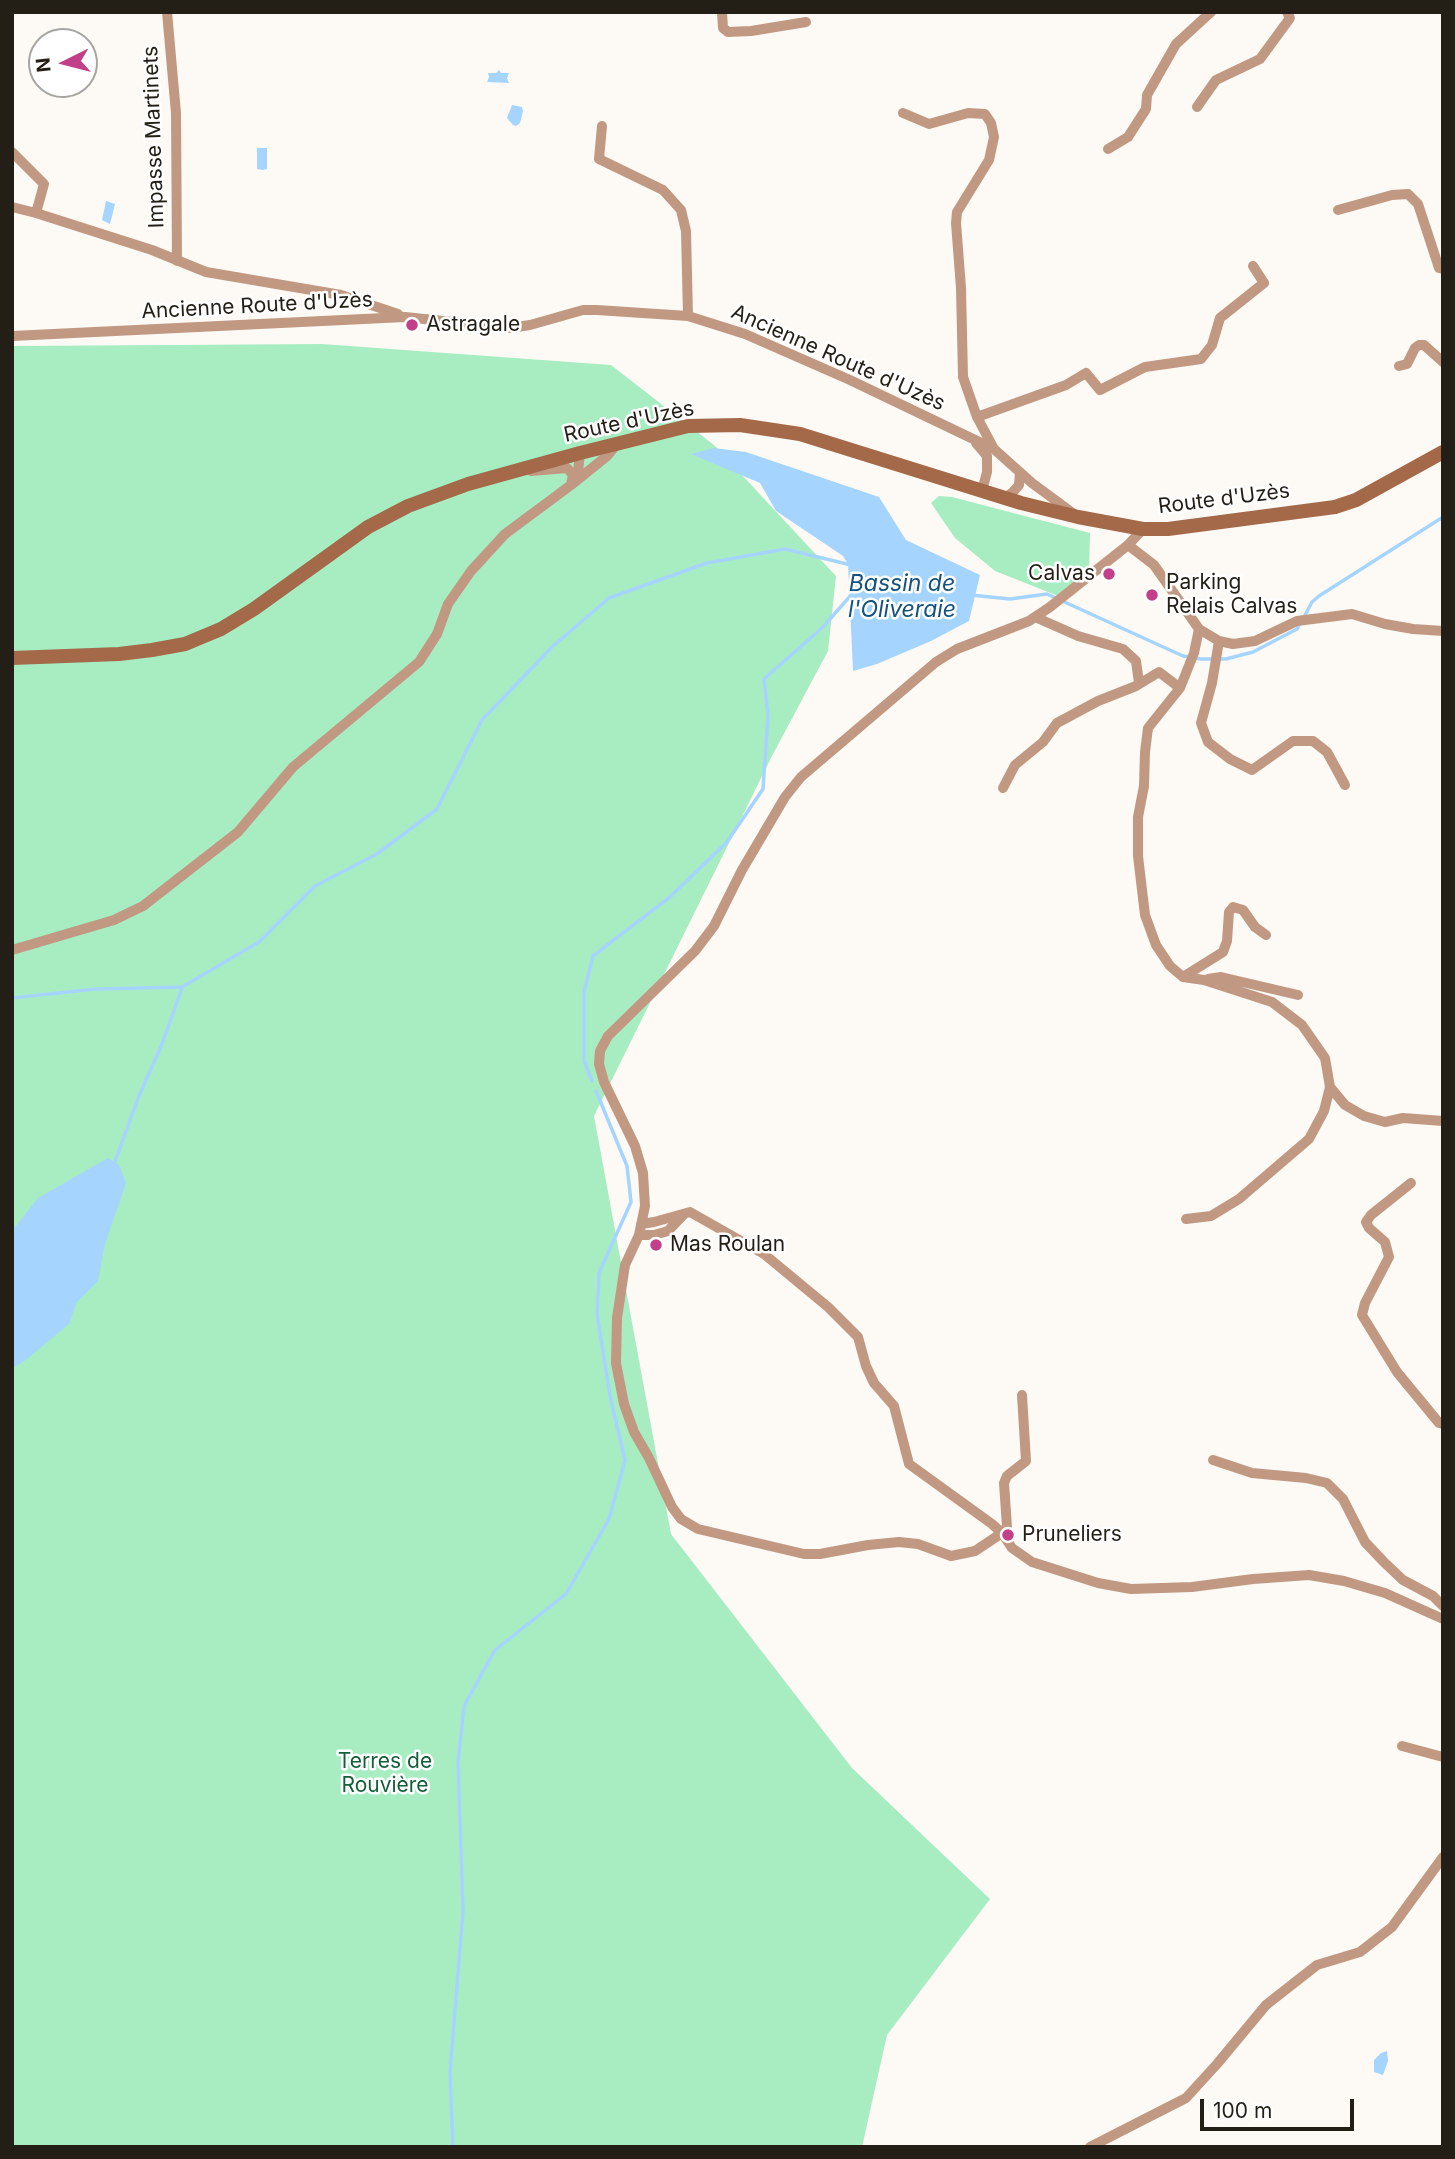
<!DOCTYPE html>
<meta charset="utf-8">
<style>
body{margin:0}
#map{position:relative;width:1455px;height:2159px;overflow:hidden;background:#fdfaf5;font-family:Inter,sans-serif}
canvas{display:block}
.frame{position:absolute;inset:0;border:14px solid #241f16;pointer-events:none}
.north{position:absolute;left:28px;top:28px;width:70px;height:70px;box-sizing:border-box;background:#fff;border:2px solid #a7a5a2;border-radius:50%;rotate:264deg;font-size:19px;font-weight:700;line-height:28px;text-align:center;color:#241f16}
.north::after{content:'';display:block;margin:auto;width:24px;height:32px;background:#c2408a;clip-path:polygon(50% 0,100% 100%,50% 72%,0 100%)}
.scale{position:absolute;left:1200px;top:2099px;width:154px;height:32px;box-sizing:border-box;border:4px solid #241f16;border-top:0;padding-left:9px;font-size:21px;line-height:24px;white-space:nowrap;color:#241f16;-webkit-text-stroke:5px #fff;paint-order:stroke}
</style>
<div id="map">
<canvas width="1455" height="2159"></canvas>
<div class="frame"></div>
<div class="north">N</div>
<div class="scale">100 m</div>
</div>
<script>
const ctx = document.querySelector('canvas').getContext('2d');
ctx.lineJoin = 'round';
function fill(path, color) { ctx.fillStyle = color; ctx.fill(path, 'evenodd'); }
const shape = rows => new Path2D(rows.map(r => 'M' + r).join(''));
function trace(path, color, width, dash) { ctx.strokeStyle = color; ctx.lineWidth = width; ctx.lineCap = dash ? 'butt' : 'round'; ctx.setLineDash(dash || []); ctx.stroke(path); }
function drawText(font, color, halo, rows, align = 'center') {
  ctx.font = font + ' Inter,sans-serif'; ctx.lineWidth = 5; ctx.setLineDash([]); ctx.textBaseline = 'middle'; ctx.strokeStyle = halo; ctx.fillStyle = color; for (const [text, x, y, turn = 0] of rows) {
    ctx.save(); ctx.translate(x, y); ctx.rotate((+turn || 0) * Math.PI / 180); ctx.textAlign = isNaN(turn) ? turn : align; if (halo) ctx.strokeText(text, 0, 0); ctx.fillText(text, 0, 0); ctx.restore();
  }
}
fill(shape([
 [322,344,611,365,714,445,836,576,828,651,772,756,594,1116,671,1534,852,1768,990,1899,887,2035,862,2147,12,2147,12,346],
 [939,496,952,497,1090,533,1089,572,1058,596,995,571,955,538,931,503]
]), '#a8edc1');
fill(shape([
 [499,70,501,73,509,73,507,78,509,83,487,82,489,77,488,73,496,73],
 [512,105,522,107,523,111,520,123,516,126,513,125,507,118],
 [257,148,267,148,267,169,263,170,257,169],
 [106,201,115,204,110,224,102,220],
 [714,448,746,452,879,497,906,540,980,575,969,621,931,641,877,664,853,671,848,564,843,556,776,511,760,483,691,454],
 [108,1158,119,1165,126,1183,105,1244,98,1281,77,1302,69,1324,27,1359,12,1369,12,1231,38,1198],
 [1387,2051,1388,2061,1383,2075,1374,2072,1374,2060,1381,2053]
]), '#a5d5ff');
trace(shape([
 [971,595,1010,599,1047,594,1183,656,1201,659,1226,659,1253,652,1297,629,1300,623],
 [1304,617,1312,602,1319,596,1443,517],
 [12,998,95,989,182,987,259,942,315,886,377,854,437,809,482,720,552,647,609,598,707,563,785,549,851,565],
 [592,1081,584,1061,584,992,593,956,670,897,727,842,763,789,768,715,764,679,823,627,852,594],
 [114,1164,139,1096,162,1044,182,988],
 [453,2147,450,2073,463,1911,458,1763,464,1706,495,1650,566,1594,609,1519,625,1460,610,1396,597,1314,599,1273,631,1202,627,1166,596,1091]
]), '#a5d5ff', 3.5);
trace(shape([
 [167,12,176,113,177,261],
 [722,12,723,28,728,32,751,31,806,22],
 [1197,107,1216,80,1260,59,1290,18,1287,12],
 [903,113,929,124,968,113,985,114,991,123,994,137,989,160,957,212,956,223,961,288,963,377,977,417,994,449],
 [602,126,599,159,663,190,681,210,686,231,688,316],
 [1108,149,1128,137,1146,109,1147,95,1176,44,1211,12],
 [12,152,44,184,36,213],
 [12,207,36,213,152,250,206,272,341,295,398,314],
 [1338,210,1392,195,1408,194,1418,204,1439,268,1443,269],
 [12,336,405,317,510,328,530,325,583,310,597,310,688,316,745,334,850,380,994,449,1032,483,1074,514],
 [1399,366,1407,364,1415,348,1419,345,1424,345,1443,362],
 [977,417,1066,385,1086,373,1100,390,1145,367,1201,359,1212,345,1220,318,1264,283,1253,266],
 [976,443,987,456,987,472,982,491],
 [531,471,567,468,573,475,571,484],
 [573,481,578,472,580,453],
 [1005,498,1013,492,1019,485,1020,472],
 [1128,545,1154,565,1199,629,1219,641,1233,644,1255,641,1297,621,1352,614,1385,624,1413,629,1443,631],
 [1035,617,1078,636,1123,649,1136,661,1139,683],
 [1219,641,1212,683,1201,723,1208,742,1230,759,1252,770,1293,741,1313,741,1327,752,1345,785],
 [1003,788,1015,765,1043,742,1057,723,1098,701,1136,686,1159,672,1180,688],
 [12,950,114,920,143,906,238,832,293,767,419,662,437,634,448,604,471,571,505,534,571,485,607,456,617,444],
 [1183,977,1223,952,1227,941,1229,912,1233,907,1243,910,1255,927,1266,935],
 [1208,979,1221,977,1298,995],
 [1330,1087,1345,1105,1364,1116,1385,1122,1403,1118,1443,1121],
 [1411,1183,1371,1215,1366,1222,1369,1228,1385,1242,1389,1257,1365,1303,1362,1315,1397,1372,1439,1423,1443,1424],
 [1186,1219,1211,1216,1239,1199,1309,1139,1324,1111,1330,1087,1325,1058,1302,1025,1272,1002,1204,980,1183,977,1170,966,1156,945,1145,915,1138,856,1138,817,1144,786,1145,752,1148,728,1180,688,1194,653,1199,629],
 [641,1224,654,1222,690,1212,764,1254,828,1307,858,1337,866,1366,874,1383,894,1406,909,1464,992,1524,1002,1533,1012,1548,1032,1562,1098,1583,1131,1589,1192,1587,1253,1579,1309,1575,1344,1581,1385,1593,1443,1619],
 [639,1235,654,1235,668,1231,684,1214],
 [1022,1395,1026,1461,1007,1476,1004,1483,1007,1527,1002,1533,975,1551,951,1556,918,1544,899,1542,868,1545,820,1554,804,1554,698,1529,681,1519,672,1507,649,1458,634,1432,624,1404,616,1363,617,1318,625,1265,639,1235,645,1206,643,1173,635,1146,604,1082,599,1064,600,1051,608,1036,695,951,714,926,742,870,785,797,801,777,936,662,957,649,1029,621,1050,607,1128,545,1143,529],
 [1213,1460,1252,1473,1306,1478,1327,1483,1343,1499,1365,1542,1383,1561,1403,1580,1433,1596,1443,1606],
 [1402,1746,1443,1757],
 [1090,2147,1186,2098,1217,2064,1266,2005,1317,1965,1360,1952,1392,1927,1443,1857]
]), '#c19983', 10);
trace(shape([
 [12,658,119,654,152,650,185,644,221,629,254,609,368,527,408,506,468,484,580,453,688,426,740,425,800,434,1021,503,1078,517,1143,529,1168,529,1335,507,1356,500,1443,452]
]), '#a36948', 14);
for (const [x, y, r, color] of [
 [412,325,7,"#c2408a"],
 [1109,574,7,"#c2408a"],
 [1152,595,7,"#c2408a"],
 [656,1245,7,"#c2408a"],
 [1008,1535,7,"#c2408a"]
]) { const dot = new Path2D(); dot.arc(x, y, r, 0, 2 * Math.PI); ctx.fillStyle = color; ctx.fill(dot); trace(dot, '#fff', 2.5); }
drawText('21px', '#241f16', '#fff', [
 ["Impasse Martinets",154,137,-92],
 ["Ancienne Route d'Uzès",257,306,-3],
 ["Ancienne Route d'Uzès",838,358,24],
 ["Route d'Uzès",629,422,-12],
 ["Route d'Uzès",1224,499,-7]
]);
drawText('21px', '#241f16', '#fff', [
 ["Astragale",426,325],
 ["Calvas",1095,574,"right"],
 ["Parking",1166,583],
 ["Relais Calvas",1166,607],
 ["Mas Roulan",670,1245],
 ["Pruneliers",1022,1535]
], 'left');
drawText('21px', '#135f39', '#fff', [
 ["Terres de",385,1762],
 ["Rouvière",385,1786]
]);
drawText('italic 23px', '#13527e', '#fff', [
 ["Bassin de",902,584],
 ["l'Oliveraie",902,610]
]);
</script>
